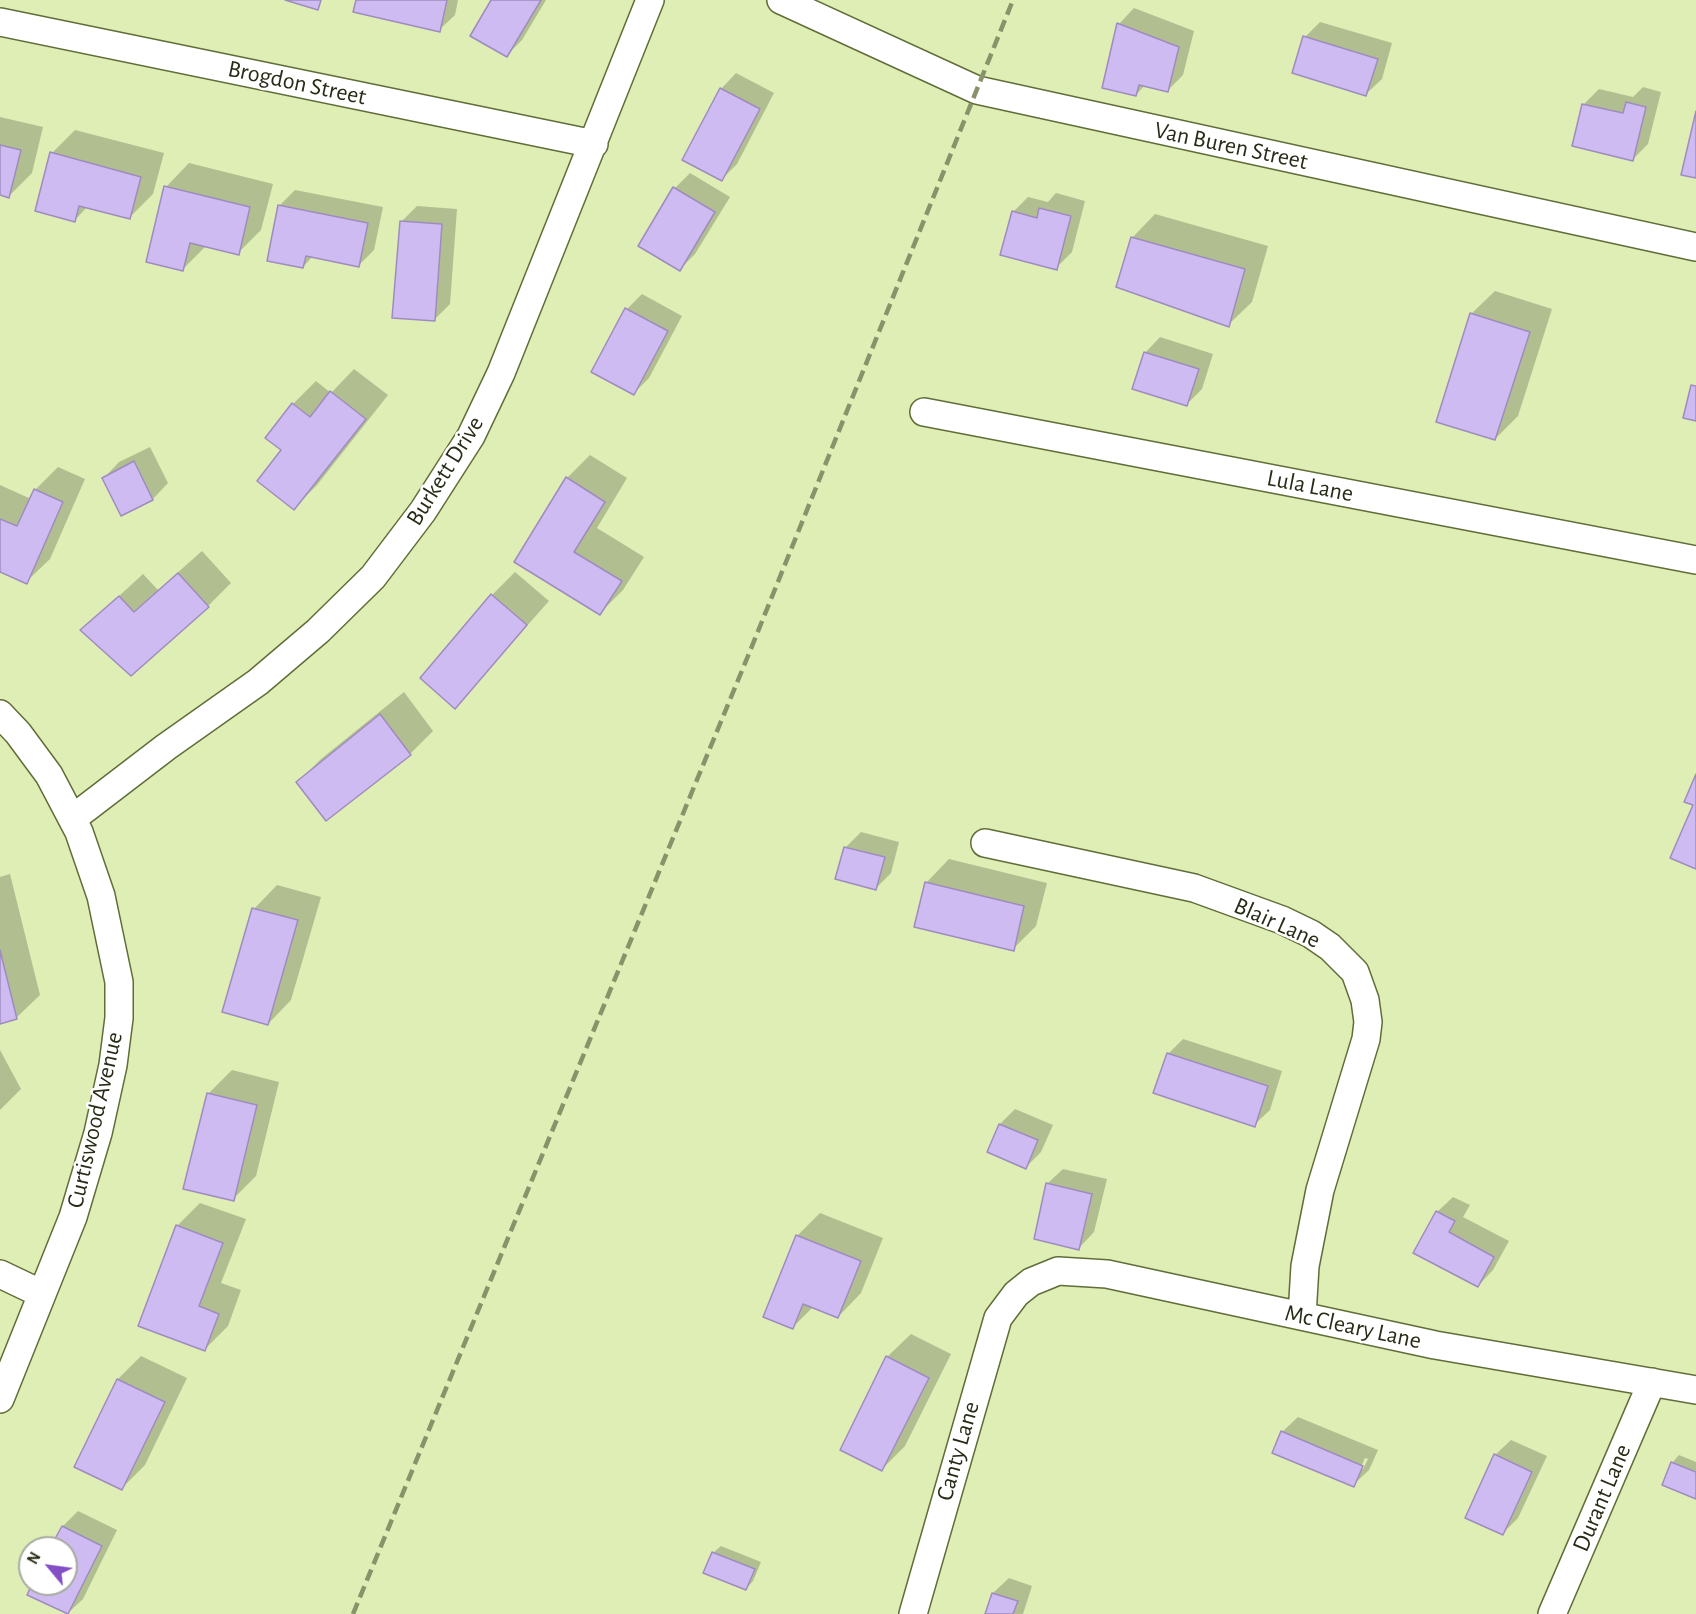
<!DOCTYPE html>
<style>
body{margin:0}
#map{position:relative;width:1696px;height:1614px;overflow:hidden;background:#deeeb5;font-family:"Alegreya Sans",sans-serif}
canvas{display:block}
.north{position:absolute;left:18px;top:1536px;width:60px;height:60px;box-sizing:border-box;background:#fff;border:2px solid #a8aba2;border-radius:50%;rotate:299deg;font-size:16px;font-weight:700;line-height:24px;text-align:center;color:#262c16}
.north::after{content:'';display:block;margin:auto;width:21px;height:27px;background:#834ec6;clip-path:polygon(50% 0,100% 100%,50% 72%,0 100%)}
</style>
<div id="map">
<canvas width="1696" height="1614"></canvas>
<div class="north">N</div>
</div>
<script>
const ctx = document.querySelector('canvas').getContext('2d');
ctx.lineJoin = 'round';
function fill(path, color) { ctx.fillStyle = color; ctx.fill(path, 'evenodd'); }
const shape = rows => new Path2D(rows.map(r => 'M' + r).join(''));
function trace(path, color, width, dash) { ctx.strokeStyle = color; ctx.lineWidth = width; ctx.lineCap = dash ? 'butt' : 'round'; ctx.setLineDash(dash || []); ctx.stroke(path); }
function drawText(font, color, halo, rows, align = 'center') {
  ctx.font = font + ' "Alegreya Sans",sans-serif'; ctx.lineWidth = 5; ctx.setLineDash([]); ctx.textBaseline = 'middle'; ctx.strokeStyle = halo; ctx.fillStyle = color; for (const [text, x, y, turn = 0] of rows) {
    ctx.save(); ctx.translate(x, y); ctx.rotate((+turn || 0) * Math.PI / 180); ctx.textAlign = isNaN(turn) ? turn : align; if (halo) ctx.strokeText(text, 0, 0); ctx.fillText(text, 0, 0); ctx.restore();
  }
}
fill(shape([
 [358,0,458,0,455,15,439,30],
 [493,0,546,0,522,40,507,55],
 [1134,8,1194,31,1183,75,1168,90,1145,85,1136,95,1103,87,1119,24],
 [1320,22,1392,43,1382,79,1366,94,1305,37],
 [736,73,774,93,737,164,722,179,721,89],
 [1643,87,1661,92,1648,144,1633,159,1584,104,1599,89,1633,97],
 [0,117,43,127,32,173,9,196,0,194],
 [75,130,164,153,153,194,129,218,88,206,75,220,52,153],
 [189,163,273,184,261,230,238,253,207,245,183,269,166,187],
 [690,173,730,197,695,254,680,269,675,188],
 [295,190,383,207,374,250,359,265,313,256,303,267,269,260,280,205],
 [1056,193,1085,201,1072,252,1056,268,1013,212,1028,197,1048,202],
 [417,206,457,209,450,304,434,320,401,222],
 [1155,214,1268,246,1252,302,1228,325,1132,238],
 [1495,291,1552,309,1518,416,1495,439,1471,314],
 [642,294,682,316,649,378,634,393,627,309],
 [1160,337,1213,354,1202,389,1187,404,1145,353],
 [354,369,388,395,317,485,294,508,293,404,316,381,331,393],
 [150,447,168,483,153,499,121,514,104,478,119,462],
 [590,455,627,478,597,528,644,557,623,590,600,613,516,561,567,478],
 [58,467,85,479,50,559,26,582,0,570,0,485,31,499,35,490],
 [202,551,231,583,208,606,82,630,143,574,158,590],
 [515,572,549,601,455,707,492,595],
 [404,692,433,731,410,754,298,782,321,759],
 [861,832,899,842,891,873,876,888,837,878,846,847],
 [949,859,1047,883,1036,926,1013,949,926,883],
 [10,874,40,995,16,1018,0,1022,0,877],
 [277,885,321,897,291,1000,268,1024,254,909],
 [1183,1039,1282,1071,1270,1110,1254,1125,1168,1054],
 [0,1050,21,1089,0,1110],
 [232,1070,279,1082,256,1176,233,1199,208,1094],
 [1015,1109,1053,1125,1041,1152,1026,1167,989,1152,1000,1124],
 [1063,1169,1107,1179,1094,1232,1079,1248,1047,1184],
 [1453,1197,1470,1205,1463,1217,1509,1241,1493,1270,1478,1286,1437,1212],
 [200,1203,246,1219,221,1283,241,1290,228,1326,205,1349,177,1226],
 [820,1213,883,1238,861,1293,838,1317,813,1307,793,1327,797,1236],
 [911,1334,951,1354,905,1446,882,1469,887,1357],
 [141,1356,187,1378,145,1465,122,1488,76,1466,118,1379],
 [1298,1417,1378,1450,1369,1470,1353,1485,1282,1432],
 [1365,1458,1368,1459,1363,1469,1360,1469],
 [1511,1440,1547,1456,1518,1518,1503,1533,1495,1455],
 [1679,1455,1696,1462,1696,1497,1672,1463],
 [78,1511,117,1530,83,1599,67,1614,29,1595,34,1584,66,1584,66,1548,52,1548,63,1526],
 [721,1546,761,1562,753,1581,746,1589,713,1553],
 [1009,1578,1032,1586,1023,1614,987,1614,993,1593]
]), '#0003');
const building = shape([
 [285,0,321,0,318,10,285,0],
 [356,0,447,0,440,32,353,12,356,0],
 [491,0,541,0,507,57,470,36,491,0],
 [1117,23,1179,47,1168,92,1139,85,1136,96,1102,88,1117,23],
 [1303,36,1378,59,1366,96,1292,73,1303,36],
 [720,88,760,109,722,181,682,160,720,88],
 [1626,102,1646,107,1633,161,1572,146,1582,104,1623,113,1626,102],
 [1696,111,1696,178,1681,175,1696,111],
 [0,145,21,150,9,198,0,195,0,145],
 [50,152,141,177,130,219,79,206,75,222,35,211,50,152],
 [164,186,250,207,239,255,190,243,183,271,146,262,164,186],
 [673,187,715,212,680,271,638,246,673,187],
 [278,205,368,223,359,267,306,256,303,268,267,261,278,205],
 [1039,208,1071,216,1057,270,1000,255,1012,211,1037,218,1039,208],
 [400,221,442,224,435,321,392,318,400,221],
 [1131,237,1245,269,1229,327,1116,287,1131,237],
 [625,308,668,331,634,395,591,372,625,308],
 [1470,313,1530,332,1495,440,1436,422,1470,313],
 [1144,352,1199,369,1187,406,1132,389,1144,352],
 [1691,385,1696,386,1696,421,1683,418,1691,385],
 [330,391,366,419,294,510,257,481,281,450,265,438,292,403,310,417,330,391],
 [134,461,153,500,121,516,102,478,134,461],
 [566,477,605,502,574,552,622,581,600,615,514,562,566,477],
 [34,489,63,502,27,584,0,572,0,519,17,526,34,489],
 [178,573,209,607,131,676,80,630,119,596,134,612,178,573],
 [491,594,527,625,455,709,420,678,491,594],
 [380,714,411,755,326,821,296,782,380,714],
 [1696,774,1696,869,1670,858,1693,805,1684,802,1696,774],
 [844,847,885,857,876,890,835,879,844,847],
 [925,882,1024,906,1014,951,914,927,925,882],
 [252,908,298,920,268,1025,222,1012,252,908],
 [0,950,17,1019,0,1024,0,950],
 [1167,1053,1268,1086,1255,1127,1153,1093,1167,1053],
 [207,1093,257,1105,234,1201,183,1189,207,1093],
 [999,1124,1038,1140,1026,1169,987,1152,999,1124],
 [1046,1183,1092,1194,1079,1250,1034,1239,1046,1183],
 [1436,1211,1455,1221,1449,1232,1494,1257,1478,1287,1413,1253,1436,1211],
 [176,1225,223,1243,199,1306,219,1314,205,1351,138,1326,176,1225],
 [796,1235,861,1261,838,1318,803,1304,793,1329,763,1317,796,1235],
 [886,1356,929,1378,882,1471,840,1450,886,1356],
 [117,1379,165,1402,122,1490,74,1467,117,1379],
 [1281,1431,1363,1466,1354,1487,1272,1453,1281,1431],
 [1494,1454,1532,1472,1503,1535,1465,1518,1494,1454],
 [1671,1462,1696,1472,1696,1499,1662,1485,1671,1462],
 [62,1526,102,1546,68,1614,27,1595,32,1584,66,1584,66,1548,50,1548,62,1526],
 [712,1552,755,1569,746,1590,703,1573,712,1552],
 [992,1593,1018,1601,1013,1614,985,1614,992,1593]
]);
fill(building, '#cebbf1');
trace(building, '#9f8cbf', 1.5);
const street = shape([
 [781,0,977,90,1696,247],
 [0,22,594,144],
 [924,412,1696,560],
 [0,714,18,733,49,775,79,832,101,896,119,982,119,1018,113,1065,98,1133,73,1217,0,1399],
 [72,819,166,747,258,682,318,631,373,577,423,511,471,436,501,373,650,0],
 [985,843,1194,888,1282,920,1311,934,1330,947,1355,972,1365,1000,1368,1022,1366,1039,1320,1190,1305,1266,1302,1316],
 [0,1274,42,1294],
 [913,1614,998,1318,1016,1294,1031,1282,1058,1271,1107,1274,1435,1345,1696,1390],
 [1552,1614,1652,1382]
]);
trace(street, '#606d39', 30);
trace(street, '#fff', 27);
trace(shape([
 [353,1614,748,656,1013,0]
]), '#88936a', 4.5, [12, 6]);
drawText('24px', '#262c16', '#fff', [
 ["Brogdon Street",297,83,12],
 ["Van Buren Street",1231,146,12],
 ["Burkett Drive",445,471,-58],
 ["Lula Lane",1310,486,11],
 ["Blair Lane",1277,923,24],
 ["Curtiswood Avenue",95,1120,-77],
 ["Mc Cleary Lane",1353,1327,12],
 ["Canty Lane",958,1451,-74],
 ["Durant Lane",1602,1498,-67]
]);
</script>
